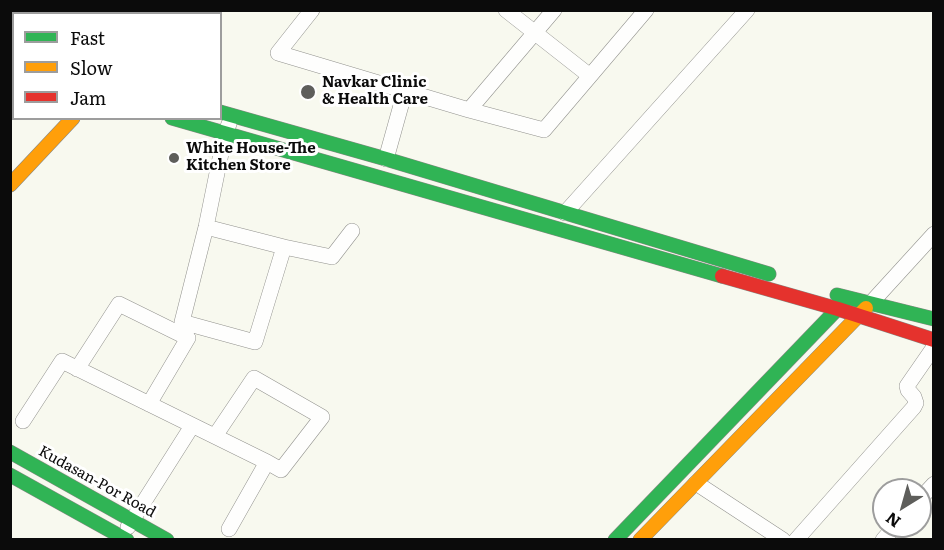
<!DOCTYPE html>
<style>
body{margin:0}
#map{position:relative;width:944px;height:550px;overflow:hidden;background:#f8f9ef;font-family:Literata,serif}
canvas{display:block}
.frame{position:absolute;inset:0;border:12px solid #0b0b0b;pointer-events:none}
.legend{position:absolute;left:12px;top:12px;width:210px;height:108px;box-sizing:border-box;background:#fff;border:2px solid #9d9d9d;margin:0;padding:8px 10px;list-style:none;font-size:18px;color:#0b0b0b}
.legend li{display:flex;align-items:center;gap:12px;height:30px}
.legend b{width:30px;border:2px solid #9d9d9d}
.north{position:absolute;left:872px;top:478px;width:60px;height:60px;box-sizing:border-box;background:#fff;border:2px solid #9d9d9d;border-radius:50%;rotate:217deg;font-size:16px;font-weight:700;line-height:24px;text-align:center;color:#0b0b0b}
.north::after{content:'';display:block;margin:auto;width:21px;height:27px;background:#5e5e5b;clip-path:polygon(50% 0,100% 100%,50% 72%,0 100%)}
</style>
<div id="map">
<canvas width="944" height="550"></canvas>
<div class="frame"></div>
<ul class="legend">
<li><b style="height:8px;background:#30b455"></b>Fast</li>
<li><b style="height:8px;background:#ff9f0a"></b>Slow</li>
<li><b style="height:8px;background:#e5322d"></b>Jam</li>
</ul>
<div class="north">N</div>
</div>
<script>
const ctx = document.querySelector('canvas').getContext('2d');
ctx.lineJoin = 'round';
const shape = rows => new Path2D(rows.map(r => 'M' + r).join(''));
function trace(path, color, width, dash) { ctx.strokeStyle = color; ctx.lineWidth = width; ctx.lineCap = dash ? 'butt' : 'round'; ctx.setLineDash(dash || []); ctx.stroke(path); }
function drawText(font, color, halo, rows, align = 'center') {
  ctx.font = font + ' Literata,serif'; ctx.lineWidth = 6; ctx.setLineDash([]); ctx.textBaseline = 'middle'; ctx.strokeStyle = halo; ctx.fillStyle = color; for (const [text, x, y, turn = 0] of rows) {
    ctx.save(); ctx.translate(x, y); ctx.rotate((+turn || 0) * Math.PI / 180); ctx.textAlign = isNaN(turn) ? turn : align; if (halo) ctx.strokeText(text, 0, 0); ctx.fillText(text, 0, 0); ctx.restore();
  }
}
const street = shape([
 [312,10,278,53,469,110,554,10],
 [506,10,590,76,646,10],
 [469,110,544,130,590,76],
 [386,159,405,91],
 [565,213,747,10],
 [206,227,284,247,255,342,182,322,206,227,225,134,229,124],
 [284,247,332,257,352,231],
 [871,303,934,234],
 [77,369,119,304,188,338,149,404],
 [23,421,62,361,267,462,229,529],
 [215,436,254,378,322,417,281,470,267,462],
 [696,483,783,540],
 [920,499,934,484],
 [128,527,192,426],
 [796,540,914,407,916,403,914,397,908,390,907,386,934,347],
 [883,540,895,526]
]);
const fast = shape([
 [170,14,173,10],
 [10,25,14,22],
 [220,112,386,159,769,274],
 [172,118,722,276],
 [837,295,934,319],
 [10,452,167,540],
 [10,475,127,540],
 [615,540,846,300]
]);
const slow = shape([
 [10,185,73,118],
 [640,540,866,308]
]);
const jam = shape([
 [722,276,838,309,934,340]
]);
trace(street, '#92928e', 16);
trace(fast, '#888984', 15);
trace(slow, '#888984', 15);
trace(jam, '#888984', 15);
trace(street, '#fefefd', 15);
trace(fast, '#30b455', 14);
trace(slow, '#ff9f0a', 14);
trace(jam, '#e5322d', 14);
for (const [x, y, r, color] of [
 [308,92,8,"#5e5e5b"],
 [174,158,6,"#5e5e5b"]
]) { const dot = new Path2D(); dot.arc(x, y, r, 0, 2 * Math.PI); ctx.fillStyle = color; ctx.fill(dot); trace(dot, '#fff', 2); }
drawText('bold 15px', '#0b0b0b', '#fff', [
 ["Navkar Clinic",322,83],
 ["& Health Care",322,100],
 ["White House-The",186,149],
 ["Kitchen Store",186,166]
], 'left');
drawText('15px', '#0b0b0b', '#fff', [
 ["Kudasan-Por Road",97,482,29]
]);
</script>
